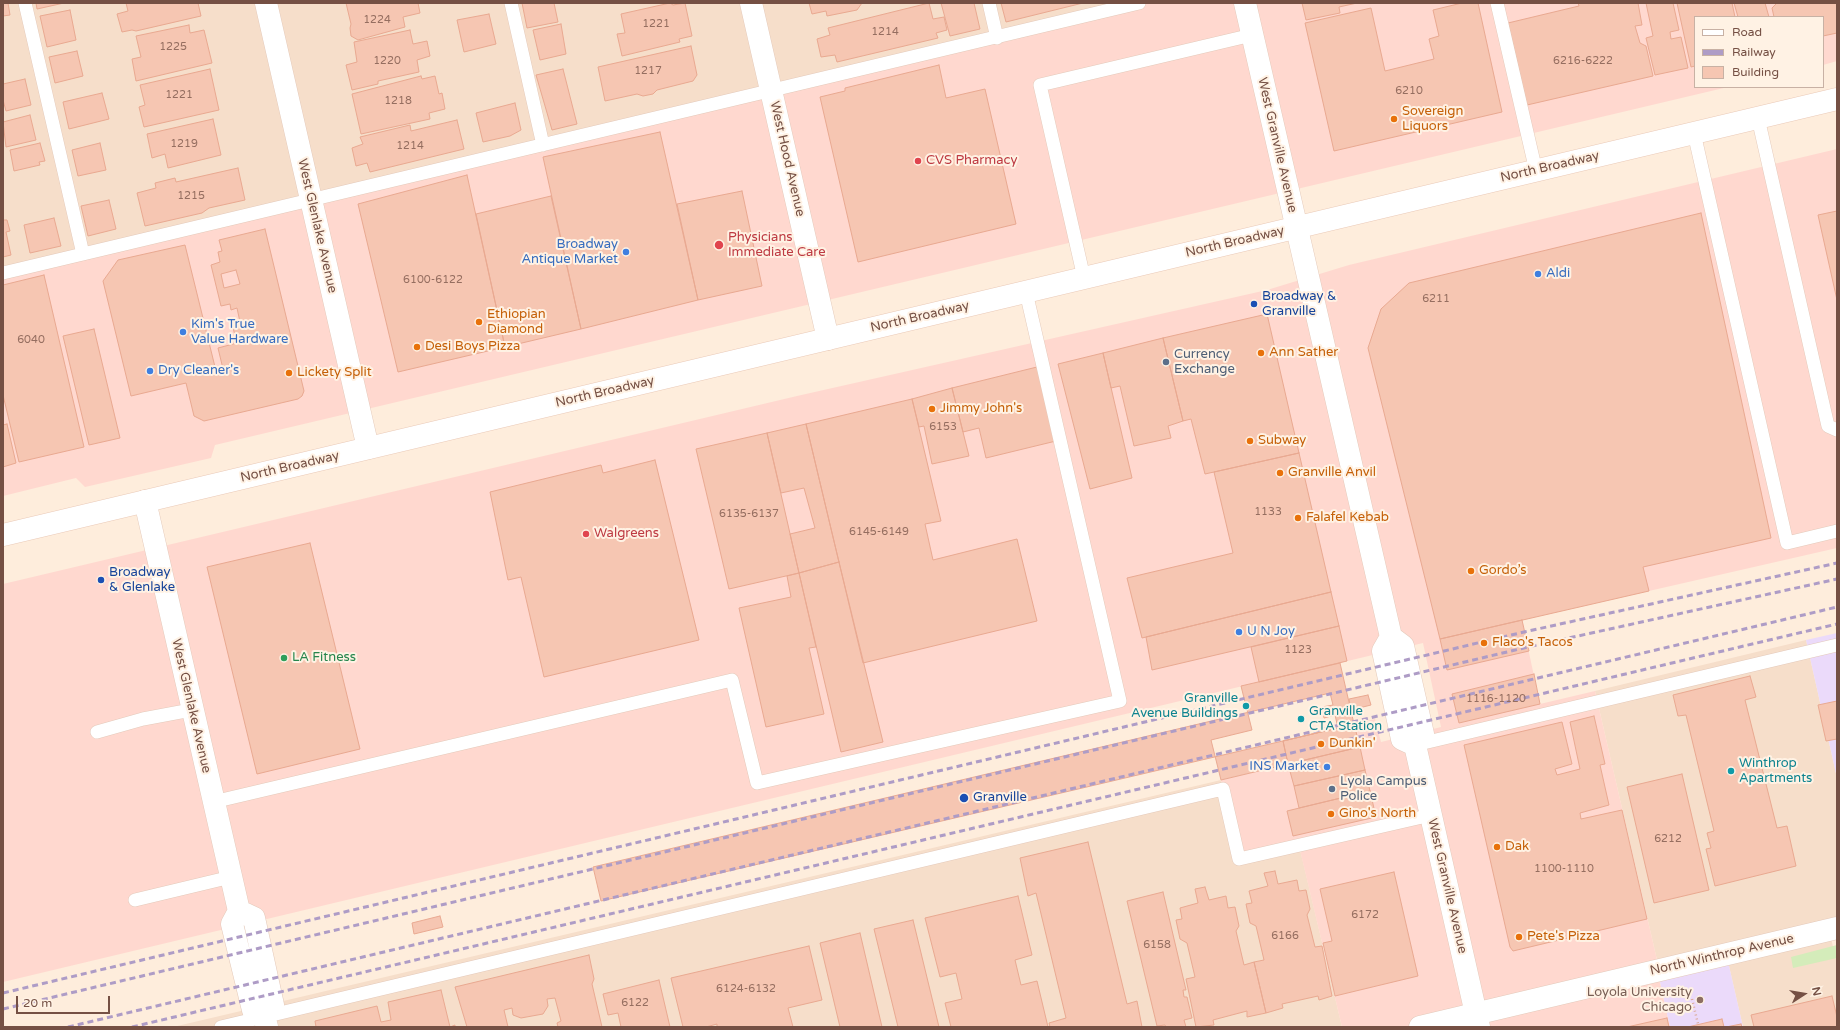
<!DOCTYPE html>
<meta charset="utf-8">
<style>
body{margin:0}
#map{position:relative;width:1840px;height:1030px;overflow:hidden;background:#feeddc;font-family:"Varela Round",sans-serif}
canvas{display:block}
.frame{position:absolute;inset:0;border:4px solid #755044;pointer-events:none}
.legend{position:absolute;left:1694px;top:16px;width:130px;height:72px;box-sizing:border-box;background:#fff2e4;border:1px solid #c8b1a4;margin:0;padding:5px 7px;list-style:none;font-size:12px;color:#755044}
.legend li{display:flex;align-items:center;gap:8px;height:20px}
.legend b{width:20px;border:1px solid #c8b1a4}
.north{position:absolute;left:1784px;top:974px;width:40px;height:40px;-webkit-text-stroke:3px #fff2e4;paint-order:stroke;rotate:78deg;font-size:11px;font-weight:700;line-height:16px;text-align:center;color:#755044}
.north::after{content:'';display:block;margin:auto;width:14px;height:18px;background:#755044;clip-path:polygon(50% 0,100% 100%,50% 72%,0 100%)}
.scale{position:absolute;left:16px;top:996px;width:94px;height:18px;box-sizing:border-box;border:2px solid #755044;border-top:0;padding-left:5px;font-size:12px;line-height:14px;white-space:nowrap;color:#755044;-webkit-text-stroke:3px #fff2e4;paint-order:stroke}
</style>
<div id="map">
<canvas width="1840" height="1030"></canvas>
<div class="frame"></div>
<ul class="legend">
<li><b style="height:5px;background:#fff"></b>Road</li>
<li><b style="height:5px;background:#ae9cc6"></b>Railway</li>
<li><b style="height:11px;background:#f6c6b2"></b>Building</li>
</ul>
<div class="north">N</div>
<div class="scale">20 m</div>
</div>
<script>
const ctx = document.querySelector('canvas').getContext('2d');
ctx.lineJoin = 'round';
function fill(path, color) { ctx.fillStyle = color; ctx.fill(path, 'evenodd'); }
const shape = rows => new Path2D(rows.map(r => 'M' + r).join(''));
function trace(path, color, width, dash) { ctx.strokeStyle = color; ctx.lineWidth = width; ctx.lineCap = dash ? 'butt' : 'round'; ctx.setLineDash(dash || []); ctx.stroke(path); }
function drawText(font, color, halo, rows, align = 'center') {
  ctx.font = font + ' "Varela Round",sans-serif'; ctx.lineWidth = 4; ctx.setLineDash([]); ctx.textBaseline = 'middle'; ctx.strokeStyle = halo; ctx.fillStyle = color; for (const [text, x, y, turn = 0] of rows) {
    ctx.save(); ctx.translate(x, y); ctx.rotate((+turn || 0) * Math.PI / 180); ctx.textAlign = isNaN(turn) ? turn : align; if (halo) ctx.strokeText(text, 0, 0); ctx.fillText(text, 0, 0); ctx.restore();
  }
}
fill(shape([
 [3,3,1133,3,3,273],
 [1806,640,1837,778,1837,932,1830,934,1837,964,1837,1027,1743,1027,1727,957,1660,973,1595,691],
 [1221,780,1239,859,1299,845,1342,1027,173,1027]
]), '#f6deca');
fill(shape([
 [1133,3,1837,3,1837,61,1823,65,1823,17,1695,17,1695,87,1728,87,215,445,211,458,85,487,76,478,3,496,3,273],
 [1837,149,1837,548,1522,620,1540,704,1595,691,1660,973,1658,974,1670,1027,1342,1027,1299,846,1239,859,1221,780,1288,764,1283,741,1375,719,1381,742,1441,727,1423,643,3,982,3,584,797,396,1267,290,1349,265]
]), '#ffd8cf');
fill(shape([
 [1837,633,1837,778,1806,640],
 [1727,957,1743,1027,1670,1027,1658,973]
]), '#ebdafa');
fill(shape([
 [1837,945,1837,958,1793,968,1791,957]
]), '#d4ecba');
const building = shape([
 [3,3,8,3,10,15,3,16,3,3],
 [36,3,64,3,37,9,36,3],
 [126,3,198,3,201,16,136,31,132,30,122,32,117,14,128,11,126,3],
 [346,3,418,3,420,13,403,17,405,27,358,40,351,36,350,28,351,24,346,3],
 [522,3,554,3,558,22,527,28,522,3],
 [670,3,673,5,685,3,692,36,679,39,680,42,622,56,617,34,625,33,621,14,670,3],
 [809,3,862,3,857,10,827,16,826,11,812,14,809,3],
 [929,3,933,19,944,17,947,30,936,33,938,38,837,62,835,55,821,57,817,39,830,35,828,28,929,3],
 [941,3,974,3,980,29,950,36,941,3],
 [1001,3,1083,3,1006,22,1001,3],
 [1302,3,1357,3,1339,7,1340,13,1306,20,1302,3],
 [1462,3,1478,3,1502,112,1334,151,1305,23,1371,8,1385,71,1434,59,1429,39,1439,36,1433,10,1462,3],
 [1578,3,1638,3,1642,25,1635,26,1640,43,1646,46,1653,76,1527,105,1508,23,1579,6,1578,3],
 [1646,3,1673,3,1679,30,1670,32,1671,39,1681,37,1688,68,1655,75,1646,38,1653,36,1646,3],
 [1677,3,1732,3,1735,17,1695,17,1695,66,1691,67,1677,3],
 [1734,3,1765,3,1769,17,1738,17,1734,3],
 [1777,3,1837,3,1837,33,1823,36,1823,17,1774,17,1772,8,1777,3],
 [70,10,76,40,47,47,40,16,70,10],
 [489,14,496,44,464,52,457,20,489,14],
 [561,24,566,54,540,60,533,30,561,24],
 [189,25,190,33,204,30,212,63,136,81,132,59,141,57,136,36,189,25],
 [410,30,413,44,427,41,430,56,417,60,419,72,378,81,378,84,352,90,346,65,357,62,354,42,410,30],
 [691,46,697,75,693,81,657,90,653,94,643,96,637,94,605,101,598,67,691,46],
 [77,51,83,76,55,83,49,57,77,51],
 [939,65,946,98,985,89,1016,224,858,262,820,97,845,91,845,88,939,65],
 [210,69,219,110,144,127,139,107,145,105,140,85,210,69],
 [563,69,577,124,552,130,536,75,563,69],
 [421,76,422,79,435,76,439,94,442,93,445,109,429,113,430,119,361,134,352,94,421,76],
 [25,79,31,105,6,111,3,100,3,84,25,79],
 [102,93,109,119,69,129,63,102,102,93],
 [515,103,521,130,510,136,483,142,476,113,515,103],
 [30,115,36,140,6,147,3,122,30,115],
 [213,119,221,155,168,168,165,154,152,158,147,134,213,119],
 [457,120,464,149,370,172,367,163,356,166,352,148,363,144,360,137,410,125,411,131,457,120],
 [660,132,698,300,581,329,543,157,660,132],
 [40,143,45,161,39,162,40,165,14,171,10,150,40,143],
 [100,143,106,170,78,176,72,150,100,143],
 [238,168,245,200,209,208,202,213,145,226,137,193,156,188,155,183,175,178,176,182,238,168],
 [467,175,505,347,398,372,358,204,467,175],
 [742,191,762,286,698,300,677,204,742,191],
 [551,196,581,329,505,347,476,214,551,196],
 [109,200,116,229,88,236,81,206,109,200],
 [1837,211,1837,300,1818,215,1837,211],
 [1701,213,1771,538,1643,567,1649,591,1440,639,1368,348,1381,309,1409,283,1701,213],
 [54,218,61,246,30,253,24,225,54,218],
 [3,220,7,220,10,231,6,232,11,255,3,257,3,220],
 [265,229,304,391,302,396,298,399,204,421,194,416,186,383,131,396,103,281,118,260,185,245,217,375,224,373,218,348,237,343,232,324,240,322,237,308,231,310,230,304,221,306,211,265,220,262,218,252,222,251,219,240,265,229],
 [236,270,240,284,224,288,221,274,236,270],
 [44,275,84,447,19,462,3,395,3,285,44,275],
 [1267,314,1299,453,1205,474,1191,419,1183,421,1163,338,1267,314],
 [94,329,120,438,89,445,63,336,94,329],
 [1163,338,1183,421,1168,426,1171,438,1134,446,1120,386,1111,388,1103,353,1163,338],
 [1103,353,1132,478,1090,489,1058,364,1103,353],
 [1037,367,1056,441,986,458,979,428,963,432,952,388,1037,367],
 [952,388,969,456,932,464,924,426,919,427,912,399,952,388],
 [912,399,941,521,925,524,933,560,1017,539,1037,621,863,663,806,424,912,399],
 [7,424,16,463,3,467,3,425,7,424],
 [806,424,839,562,799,573,790,534,815,528,804,488,781,493,767,433,806,424],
 [767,433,799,573,729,589,696,449,767,433],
 [1299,453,1331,592,1142,638,1127,578,1233,553,1214,472,1299,453],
 [655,460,699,640,544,677,521,577,508,580,490,492,601,465,603,473,655,460],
 [310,543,360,749,257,774,207,567,310,543],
 [839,562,883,742,841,752,799,573,839,562],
 [799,573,816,647,809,648,824,714,766,727,739,608,791,597,787,576,799,573],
 [1331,592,1339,626,1152,670,1146,637,1331,592],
 [1522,620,1529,651,1447,670,1440,639,1522,620],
 [1339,626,1347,661,1259,682,1251,647,1339,626],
 [1340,663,1354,724,1283,741,1288,764,1221,780,1211,740,1252,730,1241,686,1340,663],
 [1534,674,1540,704,1459,723,1452,694,1534,674],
 [1750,676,1756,697,1745,700,1777,828,1787,826,1796,866,1715,886,1706,849,1711,848,1707,833,1714,831,1686,715,1678,716,1673,695,1750,676],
 [1330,693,1333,705,1322,707,1324,718,1335,715,1338,728,601,901,593,867,1330,693],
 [1368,695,1371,705,1351,710,1349,699,1368,695],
 [1837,701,1837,739,1826,741,1818,705,1837,701],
 [1594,716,1605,764,1600,765,1609,805,1580,813,1581,819,1622,810,1647,919,1513,951,1510,947,1464,745,1562,722,1572,764,1555,769,1557,775,1580,769,1570,722,1594,716],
 [1354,724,1360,747,1288,764,1283,741,1354,724],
 [1360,747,1365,770,1294,786,1288,764,1360,747],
 [1365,770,1370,791,1299,808,1294,786,1365,770],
 [1682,774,1709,890,1654,903,1627,787,1682,774],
 [1370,791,1376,817,1293,836,1287,811,1370,791],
 [1088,842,1127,1004,1137,1001,1142,1027,1050,1027,1049,1023,1066,1018,1036,893,1028,896,1020,858,1088,842],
 [1275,871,1278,884,1297,880,1299,891,1306,890,1310,909,1307,915,1315,947,1322,946,1332,996,1319,1000,1318,996,1282,1004,1283,1008,1266,1013,1254,962,1264,960,1256,926,1250,923,1246,904,1252,903,1249,891,1268,886,1264,873,1275,871],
 [1394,872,1418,976,1335,996,1323,943,1332,941,1320,889,1394,872],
 [1205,887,1209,900,1226,896,1228,908,1235,907,1239,926,1236,931,1244,965,1254,962,1266,1013,1247,1017,1247,1011,1213,1020,1214,1025,1196,1027,1186,979,1195,977,1187,943,1180,939,1176,920,1182,919,1180,908,1198,903,1195,889,1205,887],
 [1163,892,1186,990,1183,990,1184,997,1187,997,1192,1018,1184,1020,1186,1027,1166,1027,1165,1025,1157,1026,1127,901,1163,892],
 [1018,896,1032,955,1015,960,1021,985,1037,981,1048,1027,951,1027,945,1003,962,999,956,973,940,977,925,918,1018,896],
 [440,916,443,927,414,934,412,923,440,916],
 [913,920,939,1027,898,1027,874,929,913,920],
 [860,933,882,1027,840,1027,820,943,860,933],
 [809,946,822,1000,788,1008,793,1027,717,1027,717,1024,706,1027,683,1027,671,978,809,946],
 [589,955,594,979,592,984,602,1027,558,1027,557,1023,561,1021,555,998,547,999,548,1006,543,1014,521,1018,513,1015,512,1008,504,1010,508,1027,467,1027,455,987,589,955],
 [659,980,670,1027,621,1027,618,1013,608,1015,603,994,659,980],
 [441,990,450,1027,455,1025,455,1027,316,1027,315,1021,377,1006,381,1022,391,1020,388,1002,441,990],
 [1832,996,1837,1017,1837,1027,1754,1027,1751,1015,1832,996],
 [1667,1018,1669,1027,1627,1027,1667,1018],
 [1722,1019,1724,1027,1688,1027,1692,1026,1722,1019],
 [1741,1024,1742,1027,1726,1027,1741,1024]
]);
fill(building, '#f6c6b2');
trace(building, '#e9a991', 1);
const lane = shape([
 [25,3,83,254],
 [511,3,543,145],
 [989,3,997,38],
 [1497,3,1536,171],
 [1758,118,1828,426,1837,430],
 [1694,133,1787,543,1837,531],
 [3,273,1139,3],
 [1084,278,1040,85,1252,35],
 [97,732,143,719,191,710],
 [1415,745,1837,645],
 [213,802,732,680,757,783,1120,701,1026,292],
 [135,900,231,877],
 [221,1027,1223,789,1239,859,1431,815]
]);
const street = shape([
 [266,3,368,448],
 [751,3,828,339],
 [1245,3,1391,637,1403,646,1423,734,1415,745,1479,1027],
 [145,501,239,911,232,924,253,1010,264,1016,267,1027],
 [1391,637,1383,651,1402,739,1415,745],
 [239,911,254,918,273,1005,264,1016],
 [1420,1027,1837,928]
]);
const secondary = shape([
 [3,535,1837,99]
]);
trace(lane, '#e4cabb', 14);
trace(street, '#e4cabb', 23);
trace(secondary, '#eacab8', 23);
trace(shape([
 [1692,999,1698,1024]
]), '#daa996', 2.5, [1, 3]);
trace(lane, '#fff', 13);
trace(street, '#fff', 22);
trace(secondary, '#fff', 22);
trace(shape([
 [3,993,1524,632,1837,563],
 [3,1009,1528,647,1837,579],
 [68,1027,1837,607],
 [132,1027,1837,624]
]), '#ae9cc6', 3, [6, 4]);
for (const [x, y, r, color] of [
 [1394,119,4,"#e8710a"],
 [918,161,4,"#e0444e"],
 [719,245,5,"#e0444e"],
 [626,252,4,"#3f7fe0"],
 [1538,274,4,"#3f7fe0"],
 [1254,304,4,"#1a4fb4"],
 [479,322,4,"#e8710a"],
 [183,332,4,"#3f7fe0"],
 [417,347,4,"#e8710a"],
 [1261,353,4,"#e8710a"],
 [1166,362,4,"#5c6f8a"],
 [150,371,4,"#3f7fe0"],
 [289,373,4,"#e8710a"],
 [932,409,4,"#e8710a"],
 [1250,441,4,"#e8710a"],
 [1280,473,4,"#e8710a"],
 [1298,518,4,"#e8710a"],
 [586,534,4,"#e0444e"],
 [1471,571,4,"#e8710a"],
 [101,580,4,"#1a4fb4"],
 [1239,632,4,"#3f7fe0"],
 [1484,643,4,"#e8710a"],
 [284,658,4,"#2e9e5b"],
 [1246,706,4,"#0f9aa8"],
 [1301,719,4,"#0f9aa8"],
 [1321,744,4,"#e8710a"],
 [1327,767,4,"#3f7fe0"],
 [1731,771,4,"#0f9aa8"],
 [1332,789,4,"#5c6f8a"],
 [964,798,5,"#1a4fb4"],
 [1331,814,4,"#e8710a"],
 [1497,847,4,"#e8710a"],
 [1519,937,4,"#e8710a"],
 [1700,1000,4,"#8d6e63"]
]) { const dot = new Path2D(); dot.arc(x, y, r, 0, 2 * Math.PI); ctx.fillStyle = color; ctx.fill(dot); trace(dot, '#fff2e4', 1.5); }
drawText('11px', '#956e60', null, [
 ["1224",377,20],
 ["1221",656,24],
 ["1214",885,32],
 ["1225",173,47],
 ["1220",387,61],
 ["6216-6222",1583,61],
 ["1217",648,71],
 ["6210",1409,91],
 ["1221",179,95],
 ["1218",398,101],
 ["1219",184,144],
 ["1214",410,146],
 ["1215",191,196],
 ["6100-6122",433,280],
 ["6211",1436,299],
 ["6040",31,340],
 ["6153",943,427],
 ["1133",1268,512],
 ["6135-6137",749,514],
 ["6145-6149",879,532],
 ["1123",1298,650],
 ["1116-1120",1496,699],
 ["6212",1668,839],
 ["1100-1110",1564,869],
 ["6172",1365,915],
 ["6166",1285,936],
 ["6158",1157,945],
 ["6124-6132",746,989],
 ["6122",635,1003]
]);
drawText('13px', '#c56008', '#fff2e4', [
 ["Sovereign",1402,112],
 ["Liquors",1402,127],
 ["Ethiopian",487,315],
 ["Diamond",487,330],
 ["Desi Boys Pizza",425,347],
 ["Ann Sather",1269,353],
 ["Lickety Split",297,373],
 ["Jimmy John's",940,409],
 ["Subway",1258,441],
 ["Granville Anvil",1288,473],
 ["Falafel Kebab",1306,518],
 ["Gordo’s",1479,571],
 ["Flaco's Tacos",1492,643],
 ["Dunkin'",1329,744],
 ["Gino's North",1339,814],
 ["Dak",1505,847],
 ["Pete's Pizza",1527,937]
], 'left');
drawText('13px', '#755044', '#fff2e4', [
 ["West Granville Avenue",1277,145,77],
 ["West Hood Avenue",787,159,77],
 ["North Broadway",1550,167,-13],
 ["West Glenlake Avenue",317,226,77],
 ["North Broadway",1235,242,-13],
 ["North Broadway",920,317,-13],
 ["North Broadway",605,392,-13],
 ["North Broadway",290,467,-13],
 ["West Glenlake Avenue",191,706,77],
 ["West Granville Avenue",1447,886,77],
 ["North Winthrop Avenue",1722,955,-13]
]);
drawText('13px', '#be3a42', '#fff2e4', [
 ["CVS Pharmacy",926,161],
 ["Physicians",728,238],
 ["Immediate Care",728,253],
 ["Walgreens",594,534]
], 'left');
drawText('13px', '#366cbe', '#fff2e4', [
 ["Broadway",618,245,"right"],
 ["Antique Market",618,260,"right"],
 ["Aldi",1546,274],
 ["Kim's True",191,325],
 ["Value Hardware",191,340],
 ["Dry Cleaner's",158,371],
 ["U N Joy",1247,632],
 ["INS Market",1319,767,"right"]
], 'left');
drawText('13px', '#164399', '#fff2e4', [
 ["Broadway &",1262,297],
 ["Granville",1262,312],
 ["Broadway",109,573],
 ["& Glenlake",109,588],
 ["Granville",973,798]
], 'left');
drawText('13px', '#4e5e75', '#fff2e4', [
 ["Currency",1174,355],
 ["Exchange",1174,370],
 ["Lyola Campus",1340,782],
 ["Police",1340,797]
], 'left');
drawText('13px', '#27864d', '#fff2e4', [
 ["LA Fitness",292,658]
], 'left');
drawText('13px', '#0d838f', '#fff2e4', [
 ["Granville",1238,699,"right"],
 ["Avenue Buildings",1238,714,"right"],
 ["Granville",1309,712],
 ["CTA Station",1309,727],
 ["Winthrop",1739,764],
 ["Apartments",1739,779]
], 'left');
drawText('13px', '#785e54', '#fff2e4', [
 ["Loyola University",1692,993],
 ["Chicago",1692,1008]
], 'right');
</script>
